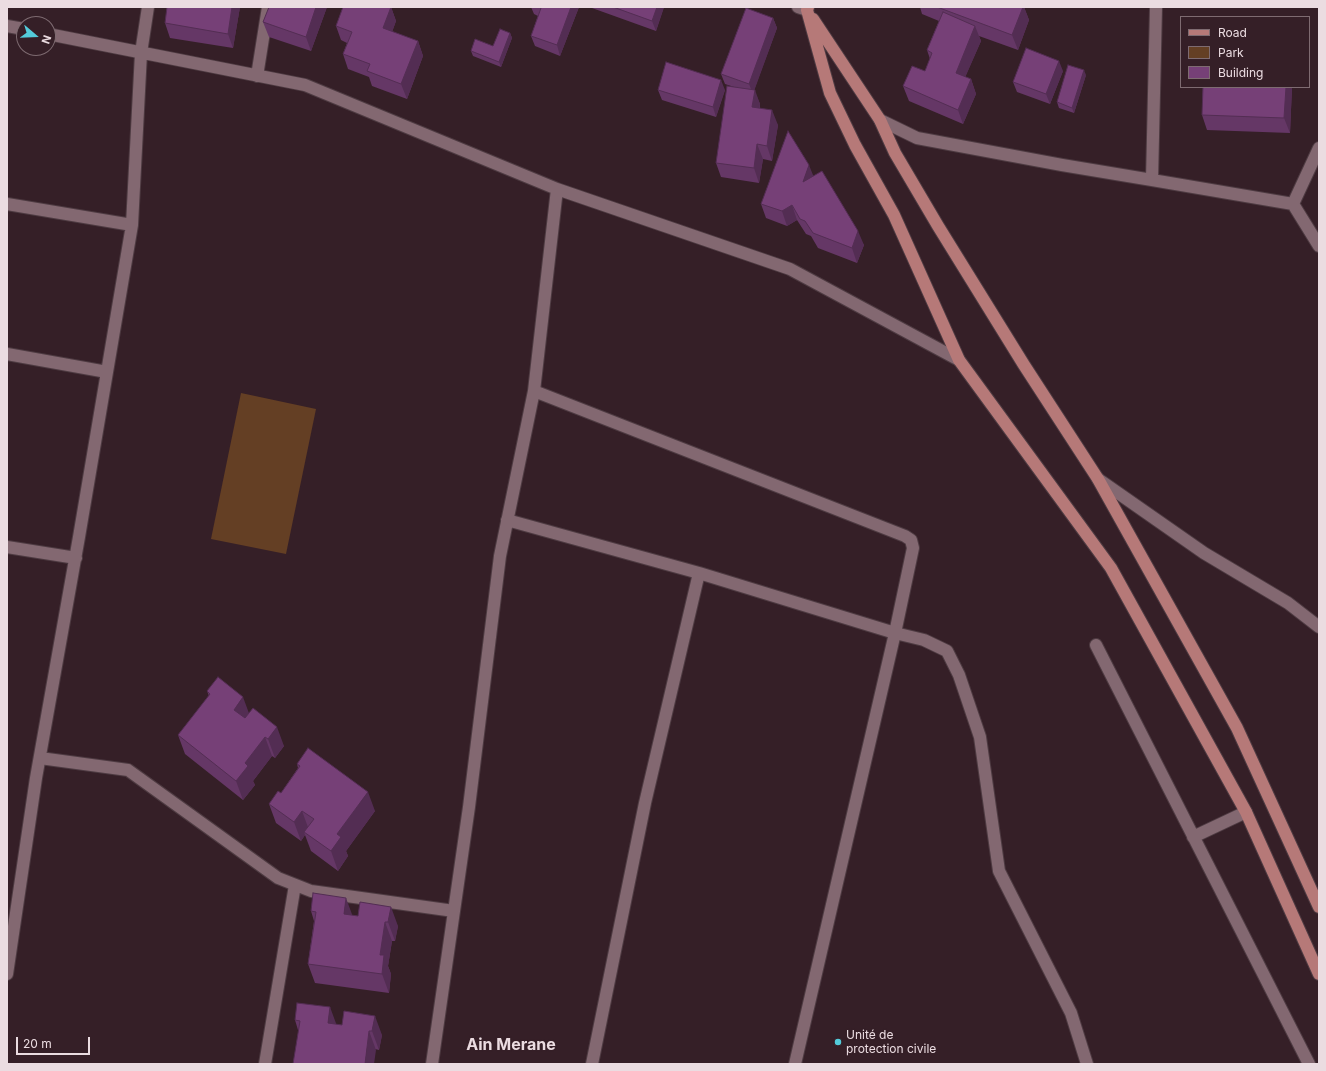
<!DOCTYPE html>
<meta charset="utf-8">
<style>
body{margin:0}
#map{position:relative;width:1326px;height:1071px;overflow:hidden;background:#351f27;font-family:Inter,sans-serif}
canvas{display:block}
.frame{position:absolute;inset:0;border:8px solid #ebdce1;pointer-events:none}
.legend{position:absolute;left:1180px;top:16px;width:130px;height:72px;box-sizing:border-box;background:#351f27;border:1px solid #7e6b71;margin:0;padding:5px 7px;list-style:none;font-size:12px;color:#ebdce1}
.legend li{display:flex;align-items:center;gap:8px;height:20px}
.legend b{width:20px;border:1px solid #7e6b71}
.north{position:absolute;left:16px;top:16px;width:40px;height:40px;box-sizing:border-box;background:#351f27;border:1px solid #7e6b71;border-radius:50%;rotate:109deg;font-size:11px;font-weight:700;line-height:16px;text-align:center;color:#ebdce1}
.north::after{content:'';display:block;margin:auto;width:14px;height:18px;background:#53cbda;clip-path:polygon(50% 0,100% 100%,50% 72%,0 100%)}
.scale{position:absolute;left:16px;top:1037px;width:74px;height:18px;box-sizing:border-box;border:2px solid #ebdce1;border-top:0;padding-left:5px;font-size:12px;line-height:14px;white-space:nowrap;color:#ebdce1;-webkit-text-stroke:3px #351f27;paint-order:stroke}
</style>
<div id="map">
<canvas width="1326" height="1071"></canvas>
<div class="frame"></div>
<ul class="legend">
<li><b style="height:5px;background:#b67978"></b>Road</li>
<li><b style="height:11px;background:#643f24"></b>Park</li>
<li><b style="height:11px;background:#764077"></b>Building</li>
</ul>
<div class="north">N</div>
<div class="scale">20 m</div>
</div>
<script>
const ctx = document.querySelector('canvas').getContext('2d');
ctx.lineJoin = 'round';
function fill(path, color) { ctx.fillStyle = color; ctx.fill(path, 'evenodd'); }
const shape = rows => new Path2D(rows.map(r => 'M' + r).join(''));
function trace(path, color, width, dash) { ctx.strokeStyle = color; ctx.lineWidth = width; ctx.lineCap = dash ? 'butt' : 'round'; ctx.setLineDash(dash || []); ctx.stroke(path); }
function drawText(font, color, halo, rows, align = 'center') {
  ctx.font = font + ' Inter,sans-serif'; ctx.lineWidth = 3; ctx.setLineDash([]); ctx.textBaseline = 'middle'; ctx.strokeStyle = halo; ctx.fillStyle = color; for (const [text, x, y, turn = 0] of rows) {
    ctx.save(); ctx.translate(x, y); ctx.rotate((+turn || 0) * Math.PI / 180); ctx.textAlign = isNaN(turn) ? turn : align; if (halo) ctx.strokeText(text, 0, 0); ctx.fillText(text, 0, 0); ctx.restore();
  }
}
fill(shape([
 [241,393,316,409,286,554,211,539]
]), '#643f24');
const minor = shape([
 [798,7,807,10],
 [7,26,24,29],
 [48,34,305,85,557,189,790,269,959,360],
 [257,76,268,7],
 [880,120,917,138,1062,165,1152,180,1156,7],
 [1152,180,1293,204,1319,148],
 [7,204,132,225],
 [1293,204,1319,246],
 [7,354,107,372],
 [534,391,905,536,911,540,913,548,895,633,924,640,947,651,959,675,980,737,999,871,1071,1013,1087,1064],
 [1098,479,1204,553,1288,603,1319,627],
 [507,520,699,573,895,633,795,1064],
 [7,547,76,558],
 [1096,645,1309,1064],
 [40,758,128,770,278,878,311,891,454,911],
 [1193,837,1246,812],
 [7,974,36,778,79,537,132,225,141,53,148,7],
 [265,1064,295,885],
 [432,1064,469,807,500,556,534,391,557,189],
 [592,1064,645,803,699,573]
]);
const major = shape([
 [808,7,807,10,830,93,855,145,894,215,959,360,1111,568,1246,812,1319,974],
 [813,19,880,120,895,153,938,226,1024,365,1098,479,1237,728,1319,907]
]);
trace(minor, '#4e3b42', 14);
trace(major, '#4e3b42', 14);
trace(minor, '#836871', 12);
trace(major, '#b67978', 12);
fill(shape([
 [240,7,233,48,170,38,165,23],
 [327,7,311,51,269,37,263,22],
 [343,7,391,7,396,21,392,32,418,41,423,56,407,99,372,86,369,77,348,69,343,54,347,43,341,40,336,26],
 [531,7,579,7,560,56,535,46,531,36,538,16,534,14],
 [592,7,664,7,656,31,592,8],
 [920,7,1024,7,1029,20,1018,50,979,36,981,41,965,77,971,79,976,94,963,124,909,101,903,86,925,71,930,59,927,50,939,21,922,14],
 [773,18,777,28,754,90,760,104,760,108,778,125,772,161,763,159,759,183,721,177,716,163,734,87,725,84,721,74],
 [510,33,512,38,501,67,473,56,471,51,493,46],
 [1063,71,1050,104,1017,92,1013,82],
 [1086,75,1074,113,1059,108,1057,102],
 [1203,87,1292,87,1290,133,1207,130,1202,115],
 [658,90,725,90,716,117,662,100],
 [813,176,864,245,857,263,818,248,811,236,806,234,797,220,787,226,766,218,761,204],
 [207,691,249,713,284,746,275,758,272,756,253,781,255,785,243,800,185,754,178,735,209,696],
 [297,764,375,811,346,851,348,856,338,871,311,851,305,835,301,841,276,823,269,804,281,793,298,768],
 [360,902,398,926,395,941,392,941,388,966,391,974,389,993,315,983,308,964,314,921,311,911,358,916],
 [344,1011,382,1035,379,1050,298,1030,295,1020,342,1025]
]), '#653766');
fill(shape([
 [232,7,240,7,233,48,228,34],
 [316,7,327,7,311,51,306,37],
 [391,7,396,21,388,43,383,28],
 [571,7,579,7,560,56,557,45],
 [657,7,664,7,656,31,652,21],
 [1023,7,1024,7,1029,20,1018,50,1012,35],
 [773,18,777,28,753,94,749,84],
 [975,26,981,41,961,87,956,73],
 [510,33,512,38,501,67,499,62],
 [418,41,423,56,407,99,401,84],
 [1059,61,1063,71,1050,104,1046,94],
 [1084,70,1086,75,1074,113,1072,108],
 [971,79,976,94,963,124,958,110],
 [721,80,725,90,716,117,713,107],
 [1286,87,1292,87,1290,133,1284,118],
 [755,90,760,104,758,122,752,107],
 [772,110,778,125,772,161,767,146],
 [757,144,763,159,759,183,754,168],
 [809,165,815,180,803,182],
 [792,205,797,220,787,226,782,211],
 [858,231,864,245,857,263,852,248],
 [243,697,250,716,241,729,234,710],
 [277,727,284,746,275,758,268,739],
 [265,737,272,756,253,781,255,785,243,800,236,781,245,763],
 [368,792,375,811,346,851,348,856,338,871,331,851,337,834],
 [302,811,309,830,304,832,305,835,301,841,294,822],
 [346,898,353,917,344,914],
 [391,907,398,926,395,941,388,922],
 [385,922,392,941,388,966,391,974,389,993,382,974,380,955],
 [330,1007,337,1026,328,1023],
 [375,1016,382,1035,379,1050,372,1031],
 [369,1031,376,1050,374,1064,365,1064]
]), '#532d53');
const building = shape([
 [167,7,232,7,228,34,165,23,167,7],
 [269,7,316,7,306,37,263,22,269,7],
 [343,7,391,7,383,28,418,41,401,84,367,71,370,64,343,54,352,32,336,26,343,7],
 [538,7,571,7,557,45,531,36,541,8,538,7],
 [613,7,657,7,652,21,613,7],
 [937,7,1023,7,1012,35,937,7],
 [746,8,773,18,749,84,721,74,746,8],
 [943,12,975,26,956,73,971,79,958,110,903,86,912,66,925,71,932,53,927,50,943,12],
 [500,29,510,33,499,62,471,51,475,39,493,46,500,29],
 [1026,48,1059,61,1046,94,1013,82,1026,48],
 [666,62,721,80,713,107,658,90,666,62],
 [1068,65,1084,70,1072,108,1057,102,1068,65],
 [727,86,755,90,752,107,772,110,767,146,757,144,754,168,716,163,727,86],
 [1203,87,1286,87,1284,118,1202,115,1203,87],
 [788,131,809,165,803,182,822,171,858,231,852,248,813,233,805,221,800,219,792,205,782,211,761,204,788,131],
 [218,677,243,697,234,710,245,718,253,708,277,727,268,739,265,737,245,763,248,766,236,781,178,735,210,694,207,691,218,677],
 [308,748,368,792,337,834,341,837,331,851,304,832,314,819,302,811,294,822,269,804,278,791,281,793,300,766,297,764,308,748],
 [313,893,346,898,344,914,358,916,360,902,391,907,388,922,385,922,380,955,384,955,382,974,308,964,316,912,311,911,313,893],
 [297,1003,330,1007,328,1023,342,1025,344,1011,375,1016,372,1031,369,1031,365,1064,367,1064,293,1064,300,1021,295,1020,297,1003]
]);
fill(building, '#764077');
trace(building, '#532d53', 1);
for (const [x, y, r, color] of [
 [838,1042,4,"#53cbda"]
]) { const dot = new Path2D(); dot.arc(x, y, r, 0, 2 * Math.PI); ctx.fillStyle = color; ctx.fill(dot); trace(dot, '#351f27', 1.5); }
drawText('12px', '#ebdce1', '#351f27', [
 ["Unité de",846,1035],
 ["protection civile",846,1049]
], 'left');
drawText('bold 16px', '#ebdce1', '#351f27', [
 ["Ain Merane",511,1045]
]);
</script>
